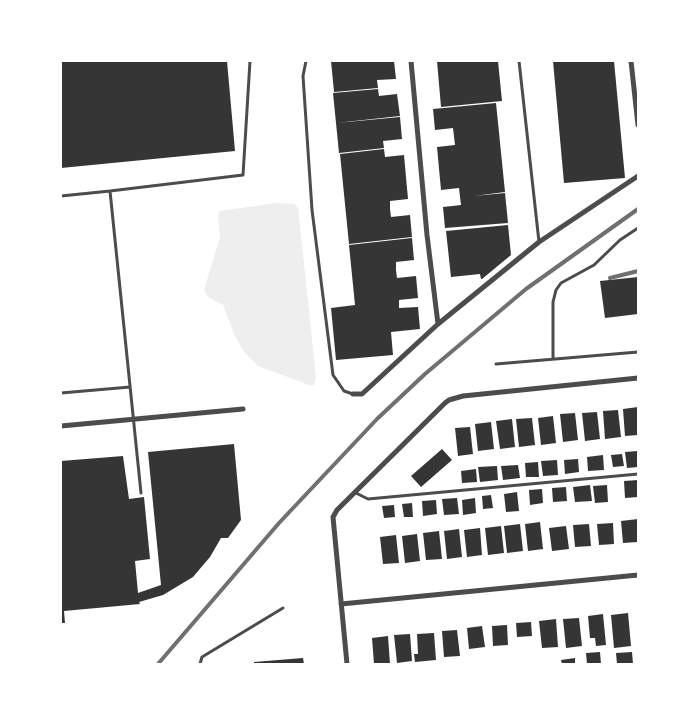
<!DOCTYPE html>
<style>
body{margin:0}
#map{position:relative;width:699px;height:725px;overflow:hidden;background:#fff;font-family:Literata,serif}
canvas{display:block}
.frame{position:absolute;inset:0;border:62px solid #fff;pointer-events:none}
</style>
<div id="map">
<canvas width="699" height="725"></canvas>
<div class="frame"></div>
</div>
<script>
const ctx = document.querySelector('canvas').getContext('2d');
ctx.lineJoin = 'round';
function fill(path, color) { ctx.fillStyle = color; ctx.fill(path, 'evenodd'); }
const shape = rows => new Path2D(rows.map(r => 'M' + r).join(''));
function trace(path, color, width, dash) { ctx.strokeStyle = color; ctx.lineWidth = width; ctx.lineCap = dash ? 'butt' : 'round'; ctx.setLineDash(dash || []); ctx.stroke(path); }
fill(shape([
 [277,203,293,204,298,207,316,377,314,385,309,385,258,366,244,352,235,336,223,305,208,297,204,290,218,244,220,236,218,217,219,211]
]), '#eee');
fill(shape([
 [61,61,227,61,235,151,61,168],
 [331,61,394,61,396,79,377,80,378,88,334,92],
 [437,61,498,61,502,101,441,107],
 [553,61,614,61,625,178,564,183],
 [378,89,379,96,397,94,400,116,336,123,333,93],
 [496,103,505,192,474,196,505,193,508,223,445,228,443,207,461,205,460,197,459,188,441,190,437,147,455,145,453,128,435,130,433,109],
 [400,117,402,139,383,141,384,148,339,153,336,123],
 [384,149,385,157,404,155,408,199,390,201,390,209,391,217,410,215,412,237,349,244,340,154],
 [508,225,511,255,482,279,481,279,480,274,451,277,446,231],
 [412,238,414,260,396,262,396,270,397,278,416,276,418,298,399,300,399,308,418,307,420,329,391,332,393,355,336,360,331,308,355,305,349,245],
 [638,277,638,314,605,318,600,281],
 [638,407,638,435,625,436,623,409],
 [618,410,621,437,605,439,603,411],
 [597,412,600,439,585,441,582,413],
 [575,413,578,440,563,442,560,414],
 [553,416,556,443,541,445,538,418],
 [532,418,535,445,519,447,516,419],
 [512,419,515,447,500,449,496,421],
 [491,422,494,449,478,451,475,424],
 [470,427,473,454,458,456,455,428],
 [234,444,241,520,228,538,221,538,210,557,193,577,163,595,139,602,140,604,64,611,65,623,61,623,61,461,123,456,129,499,144,497,150,559,135,561,138,593,161,585,148,452],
 [442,449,452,460,421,487,411,476],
 [638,451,638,467,627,468,625,452],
 [622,454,624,466,613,467,611,455],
 [603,455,604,470,588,471,587,457],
 [578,459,579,472,565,474,564,460],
 [557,460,558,475,543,476,541,461],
 [538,462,539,477,526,477,525,463],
 [518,465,520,478,503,480,501,466],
 [497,466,498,480,480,482,478,467],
 [476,469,477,482,462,483,461,471],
 [638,480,638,497,625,498,624,481],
 [590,485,592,501,575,502,573,487],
 [607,485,608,502,595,503,593,486],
 [566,487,567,501,553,502,552,488],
 [542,489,543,503,530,505,529,490],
 [517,492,519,511,506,512,504,494],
 [491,495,493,508,483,509,482,496],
 [457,498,459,514,444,515,442,499],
 [475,498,476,513,463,515,462,500],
 [436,500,437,514,423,516,422,501],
 [412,503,413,517,404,517,402,504],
 [394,505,395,517,384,518,382,506],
 [638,519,638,542,623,543,621,521],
 [540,522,543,549,528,551,525,524],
 [613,523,614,544,599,545,597,524],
 [520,524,523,551,507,553,504,526],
 [589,524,591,546,575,547,573,525],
 [501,526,504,553,488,555,485,528],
 [566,526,569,549,552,551,549,528],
 [480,528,482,555,467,557,464,530],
 [459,529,462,557,447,559,444,531],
 [439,531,442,559,426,560,423,533],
 [417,534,420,561,405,563,402,536],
 [396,535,399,563,383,564,380,537],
 [628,613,631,646,614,648,611,615],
 [603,614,606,645,596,646,595,638,590,638,588,616],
 [579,618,582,646,566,648,563,619],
 [556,619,558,647,542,648,539,621],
 [531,622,532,636,517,637,516,623],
 [507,625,508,645,493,646,492,626],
 [482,626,485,647,469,649,467,628],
 [457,630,460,656,444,657,442,631],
 [434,633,436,660,415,662,414,654,418,654,417,634],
 [410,634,412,661,397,663,394,635],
 [388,636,390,664,374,664,372,638],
 [600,652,601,664,587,664,586,653],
 [632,652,633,664,617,664,616,653],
 [303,658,304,664,254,664,254,662],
 [575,658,575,664,562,664,561,660]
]), '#353535');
trace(shape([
 [306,61,303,76,312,210,333,375,344,391,353,394],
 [519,61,539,242],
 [61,196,110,191],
 [553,359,553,302,556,290,561,283,594,265,620,240,638,228],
 [496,364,638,352],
 [61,393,130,387],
 [354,492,368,499,638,474],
 [141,493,110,191,243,175,250,61],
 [200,664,202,657,283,608]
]), '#4c4c4c', 3);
trace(shape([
 [411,61,427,235,438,324],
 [631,61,638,125],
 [353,394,362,394,438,324,539,242,638,176],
 [61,426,243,409],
 [341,604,638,575],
 [347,664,333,517,337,510,445,403,449,400,463,396,638,378]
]), '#4c4c4c', 5);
trace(shape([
 [610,278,638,271],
 [158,664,279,523,377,419,425,374,526,289,638,209]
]), '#707070', 4);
</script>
